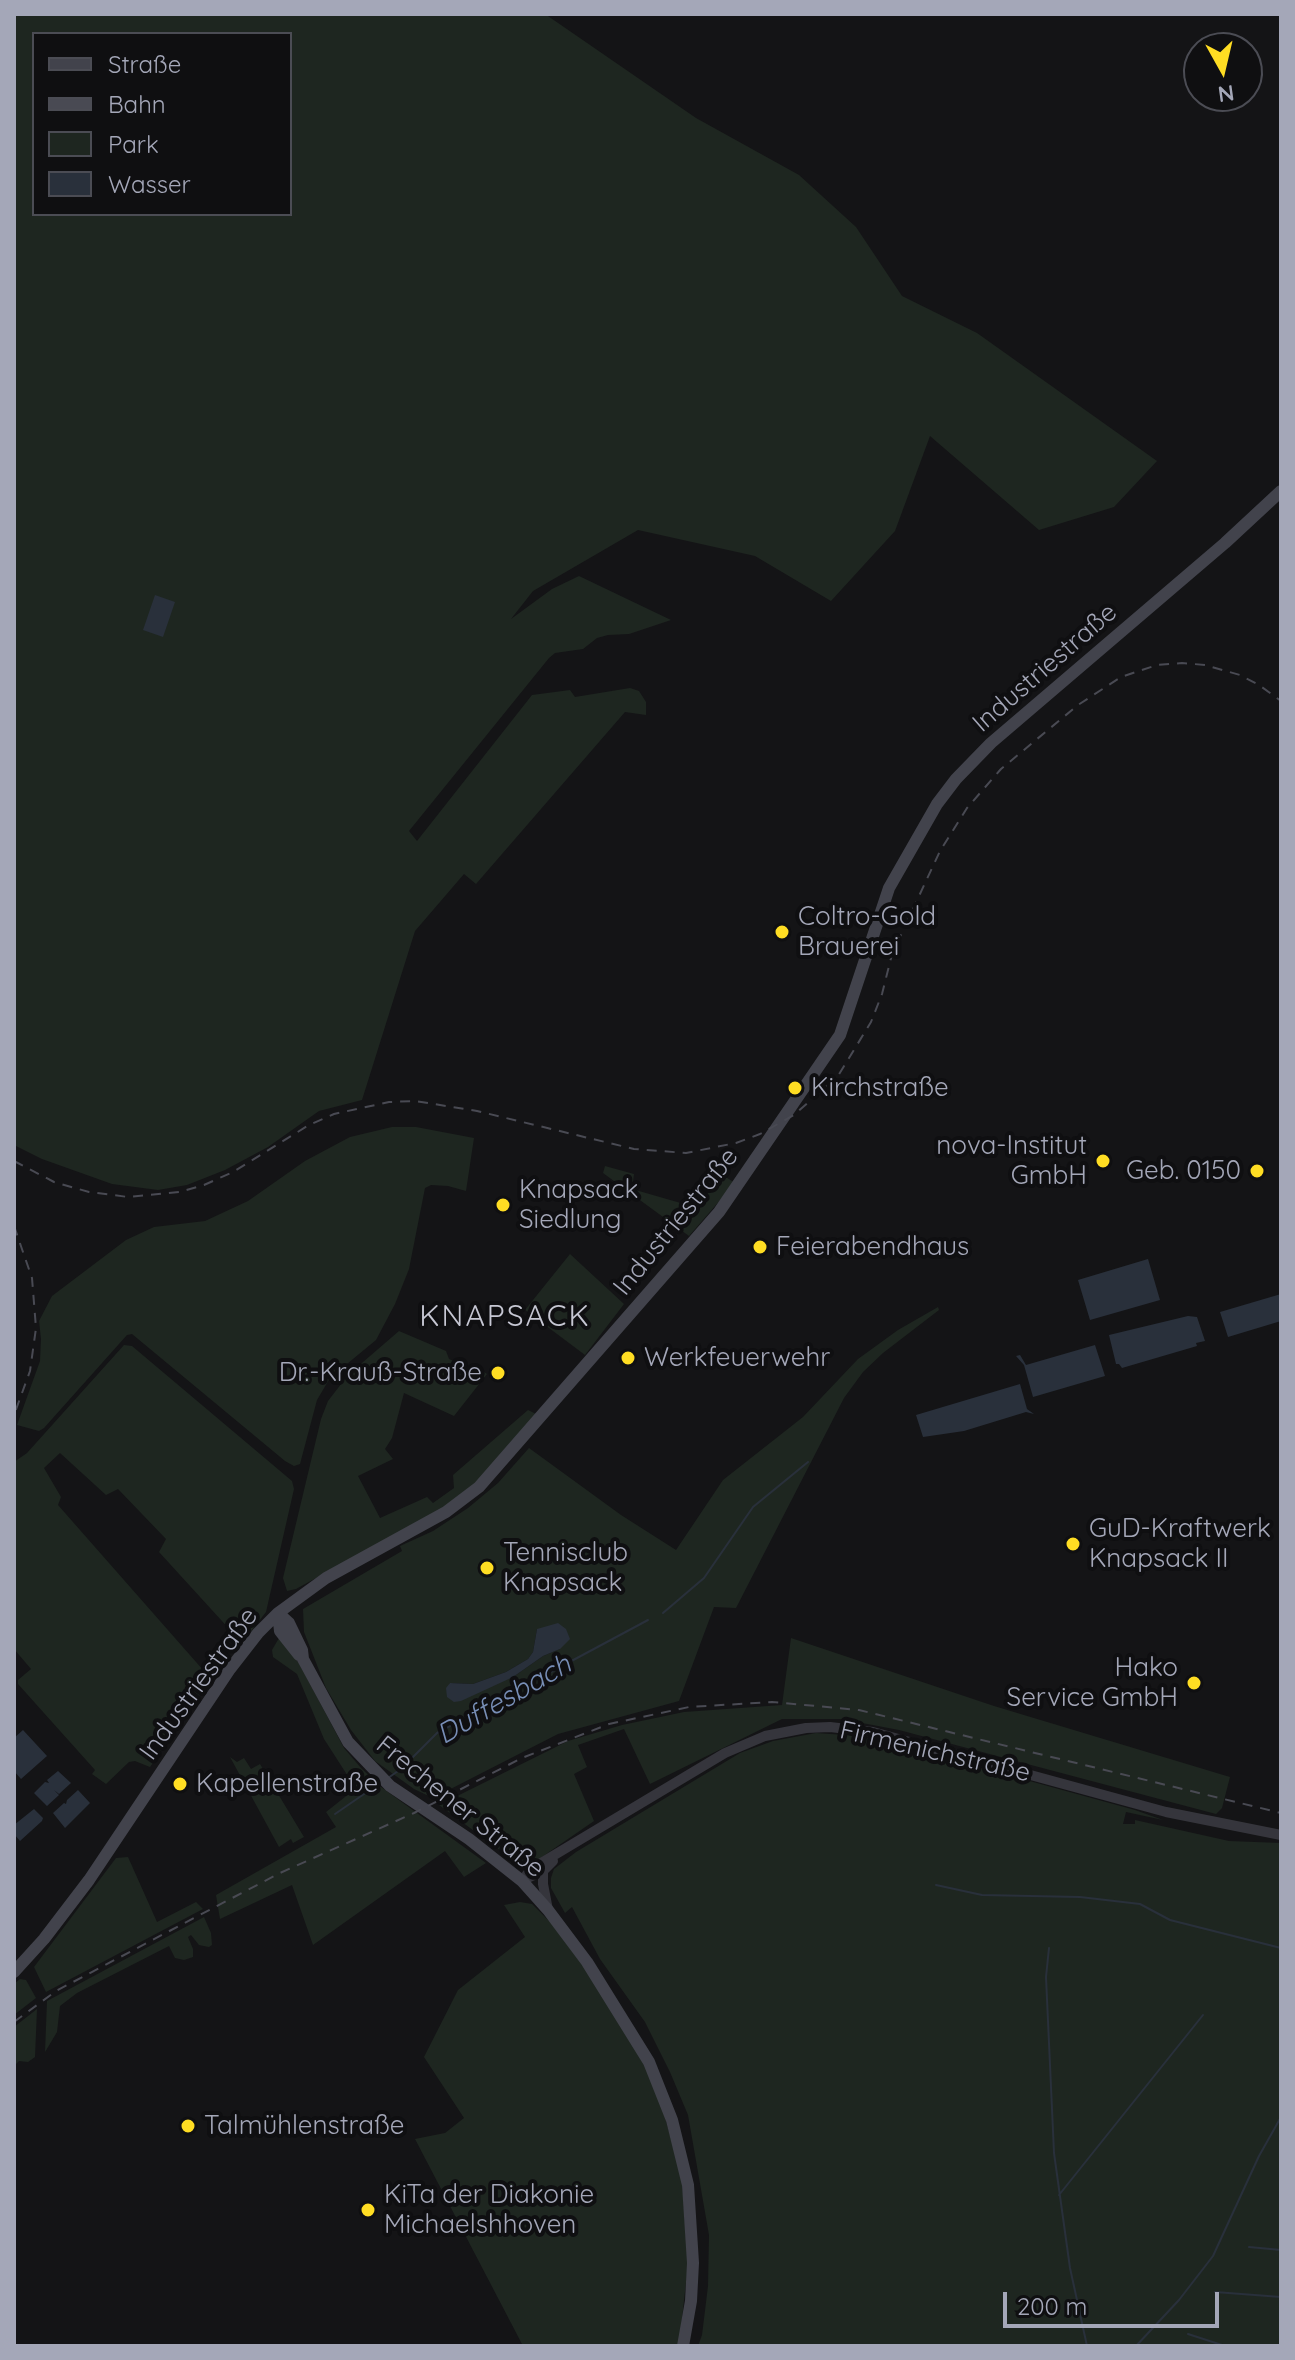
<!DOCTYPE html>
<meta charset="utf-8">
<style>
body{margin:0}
#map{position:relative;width:1295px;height:2360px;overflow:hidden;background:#141416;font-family:Quicksand,sans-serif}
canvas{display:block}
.frame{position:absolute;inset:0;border:16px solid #a4a7b8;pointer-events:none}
.legend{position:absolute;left:32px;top:32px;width:260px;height:184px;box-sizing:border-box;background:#0f0f11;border:2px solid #4b4c54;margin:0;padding:10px 14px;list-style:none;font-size:24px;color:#a4a7b8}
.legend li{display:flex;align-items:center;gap:16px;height:40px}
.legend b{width:40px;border:2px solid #4b4c54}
.north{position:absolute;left:1183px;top:32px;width:80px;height:80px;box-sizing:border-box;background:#0f0f11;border:2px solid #4b4c54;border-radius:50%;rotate:172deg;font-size:22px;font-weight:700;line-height:32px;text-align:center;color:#a4a7b8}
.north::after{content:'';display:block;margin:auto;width:28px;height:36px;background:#ffdd23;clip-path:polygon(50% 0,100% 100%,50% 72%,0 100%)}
.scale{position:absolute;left:1003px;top:2292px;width:216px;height:36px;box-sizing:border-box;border:4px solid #a4a7b8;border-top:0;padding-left:10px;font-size:24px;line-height:28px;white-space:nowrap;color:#a4a7b8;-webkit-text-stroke:6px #0f0f11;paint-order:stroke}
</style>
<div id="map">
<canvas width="1295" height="2360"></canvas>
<div class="frame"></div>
<ul class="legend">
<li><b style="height:10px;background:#42434c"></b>Straße</li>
<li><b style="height:10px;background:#494a53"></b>Bahn</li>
<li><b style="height:22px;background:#1e2620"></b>Park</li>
<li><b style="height:22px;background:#29303b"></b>Wasser</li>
</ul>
<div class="north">N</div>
<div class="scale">200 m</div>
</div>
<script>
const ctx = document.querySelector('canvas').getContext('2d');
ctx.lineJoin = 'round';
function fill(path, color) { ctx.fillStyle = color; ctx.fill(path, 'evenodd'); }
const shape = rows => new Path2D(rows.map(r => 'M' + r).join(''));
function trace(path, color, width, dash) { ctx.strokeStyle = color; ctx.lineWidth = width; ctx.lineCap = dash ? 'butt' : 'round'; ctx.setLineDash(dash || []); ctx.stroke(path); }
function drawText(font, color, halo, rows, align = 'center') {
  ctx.font = font + ' Quicksand,sans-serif'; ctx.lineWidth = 8; ctx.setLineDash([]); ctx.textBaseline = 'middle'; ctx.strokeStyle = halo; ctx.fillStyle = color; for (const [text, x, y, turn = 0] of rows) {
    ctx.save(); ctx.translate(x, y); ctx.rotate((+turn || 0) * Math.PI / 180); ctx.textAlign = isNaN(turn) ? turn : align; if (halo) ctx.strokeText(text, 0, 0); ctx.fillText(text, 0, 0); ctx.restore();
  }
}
fill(shape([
 [14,14,545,14,696,118,799,175,856,227,902,296,977,333,1157,461,1114,507,1039,530,930,436,895,531,831,601,755,556,638,530,533,591,511,619,552,589,579,576,671,620,629,634,608,635,597,638,583,649,555,653,549,658,409,831,417,841,532,695,570,690,575,697,630,688,639,691,646,702,646,715,625,712,476,884,464,874,415,931,362,1100,319,1111,268,1147,225,1170,187,1185,158,1190,112,1184,42,1159,14,1145],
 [34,34,290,34,290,214,34,214],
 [392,1127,416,1127,474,1138,466,1191,448,1186,431,1185,425,1188,409,1269,395,1304,376,1340,330,1378,317,1400,300,1464,294,1466,285,1461,132,1334,127,1335,44,1428,39,1431,17,1425,40,1361,41,1339,39,1321,52,1296,126,1240,154,1227,205,1221,248,1201,305,1161,350,1137],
 [605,1166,634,1174,632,1189,698,1208,721,1174,735,1183,689,1236,603,1173],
 [570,1254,624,1304,585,1355,525,1310],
 [938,1307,939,1310,883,1353,863,1372,844,1398,736,1608,714,1607,679,1701,558,1734,433,1798,414,1789,375,1761,351,1730,326,1688,304,1632,303,1609,402,1551,400,1546,433,1531,468,1508,498,1483,529,1448,621,1515,676,1550,723,1480,803,1417,858,1359,898,1330],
 [537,1629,560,1649,543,1656,513,1677,447,1697,450,1683,473,1684,506,1672,528,1659,533,1652],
 [399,1331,446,1351,449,1359,469,1368,477,1367,487,1374,454,1416,404,1393,392,1438,385,1449,393,1459,358,1476,380,1518,427,1497,433,1503,454,1488,453,1475,528,1410,536,1414,477,1482,449,1505,296,1589,287,1591,283,1578,321,1419,328,1401,348,1375],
 [124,1345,132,1346,292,1481,294,1489,266,1612,242,1643,159,1552,166,1539,118,1489,106,1495,60,1453,44,1468,61,1497,58,1505,211,1679,150,1767,135,1761,129,1762,106,1784,92,1774,95,1770,18,1684,18,1680,31,1669,14,1649,14,1462,27,1453],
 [279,1638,299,1663,344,1748,361,1768,381,1787,486,1863,464,1877,445,1851,313,1945,292,1885,220,1919,216,1895,336,1827,326,1812,350,1793,353,1784,324,1739,297,1674,273,1657,272,1650],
 [791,1638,994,1706,1230,1777,1222,1808,1216,1814,899,1730,841,1719,782,1719,650,1784,624,1729,578,1745,587,1767,574,1774,594,1821,539,1859,523,1861,512,1859,439,1805,568,1741,622,1725,684,1712,782,1705],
 [816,1733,859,1736,913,1749,1135,1810,1163,1820,1126,1812,1123,1824,1135,1824,1135,1820,1229,1841,1281,1843,1281,2346,698,2346,702,2335,708,2286,709,2235,688,2115,670,2072,645,2022,600,1959,572,1907,565,1913,551,1888,551,1878,554,1869,576,1852,740,1753,773,1741],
 [230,1757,237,1762,244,1758,251,1769,260,1764,304,1837,293,1843,291,1839,279,1847],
 [128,1857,157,1922,196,1902,203,1909,46,1992,34,1967,116,1858],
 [520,1902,532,1904,551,1923,588,1972,646,2067,662,2106,682,2180,688,2264,679,2346,523,2346,415,2139,445,2133,464,2118,424,2057,458,1990,525,1937,504,1905],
 [204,1917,211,1933,212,1945,209,1947,199,1945,191,1935,188,1937,193,1949,193,1957,184,1960,175,1958,169,1946,77,1993,60,2006,57,2032,45,2052,47,2001],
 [20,1979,26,1980,36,1998,14,2015,14,1984],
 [37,2009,35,2057,28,2062,19,2061,15,2065,14,2027]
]), '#1e2620');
fill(shape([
 [155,595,175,602,163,637,143,630],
 [1148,1259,1160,1300,1090,1320,1078,1280],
 [1281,1294,1281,1321,1228,1337,1220,1312],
 [1188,1316,1197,1317,1205,1341,1196,1343,1197,1346,1122,1368,1119,1364,1116,1364,1109,1335],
 [1095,1345,1105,1376,1033,1397,1024,1365,1016,1356,1020,1355,1026,1365],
 [1020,1384,1027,1409,1034,1414,1026,1412,964,1431,923,1437,916,1415],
 [558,1623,566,1629,570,1639,560,1649,543,1656,513,1677,461,1701,454,1702,447,1697,446,1688,450,1683,473,1684,506,1672,528,1659,533,1652,537,1629],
 [23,1730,47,1756,21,1779,14,1771,14,1738],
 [58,1771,71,1783,59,1794,54,1790,59,1795,47,1806,34,1793,45,1782,49,1783,47,1780],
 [78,1790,90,1803,65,1828,53,1813,64,1803,66,1804,67,1800],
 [34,1809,43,1818,42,1821,20,1841,14,1834,14,1825]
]), '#29303b');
trace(shape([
 [663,1613,704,1578,753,1507,808,1462],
 [388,1778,401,1769,437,1733,648,1620],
 [335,1814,380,1783],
 [936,1885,982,1895,1080,1897,1140,1904,1170,1920,1281,1948],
 [1049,1948,1046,1977,1054,2153,1070,2268,1087,2346],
 [1059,2195,1203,2015],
 [1249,2247,1281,2250],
 [1215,2292,1281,2297],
 [1188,2334,1225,2346],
 [1136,2346,1179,2300,1213,2256,1259,2156,1281,2117]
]), '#29303b', 2);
trace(shape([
 [543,1871,543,1884,548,1910],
 [523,1880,543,1871,553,1861],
 [522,1881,531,1869,725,1753,765,1736,806,1728,830,1727,873,1732,1166,1812,1281,1835]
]), '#35353c', 10);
trace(shape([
 [278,1613,289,1623,302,1650,303,1659,348,1742,390,1786,469,1839,522,1881,548,1910,587,1962,649,2062,672,2120,688,2185,693,2263,691,2301,683,2346],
 [278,1613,280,1631,299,1655],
 [14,1972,44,1939,89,1880,230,1669,258,1633,278,1613,326,1578,446,1512,479,1487,719,1212,840,1035,889,888,937,804,956,779,991,743,1225,543,1281,491]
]), '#42434c', 12);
trace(shape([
 [14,1161,54,1182,89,1192,128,1197,180,1192,204,1185,233,1172,309,1125,334,1114,389,1102,415,1101,477,1111,634,1149,686,1153,736,1143,760,1134,794,1115,838,1076,871,1022,882,994,892,954,940,851,967,808,1001,769,1078,705,1121,677,1157,665,1182,663,1205,665,1240,675,1259,685,1281,701],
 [14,1226,32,1278,36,1328,30,1371,14,1415],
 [14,1284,14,1312],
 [14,2022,56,1991,194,1918,280,1873,414,1813,522,1758,609,1724,689,1707,772,1702,859,1710,1281,1813]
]), '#494a53', 2, [10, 8]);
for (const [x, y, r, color] of [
 [782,932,8,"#ffdd23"],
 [795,1088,8,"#ffdd23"],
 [1103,1161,8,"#ffdd23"],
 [1257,1171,8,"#ffdd23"],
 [503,1205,8,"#ffdd23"],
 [760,1247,8,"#ffdd23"],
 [628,1358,8,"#ffdd23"],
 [498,1373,8,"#ffdd23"],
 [1073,1544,8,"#ffdd23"],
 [487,1568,8,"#ffdd23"],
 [1194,1683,8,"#ffdd23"],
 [180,1784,8,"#ffdd23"],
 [188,2126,8,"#ffdd23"],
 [368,2210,8,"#ffdd23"]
]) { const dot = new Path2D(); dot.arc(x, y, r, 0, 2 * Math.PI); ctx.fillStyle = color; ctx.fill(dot); trace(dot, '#0f0f11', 3); }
drawText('26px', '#a4a7b8', '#0f0f11', [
 ["Industriestraße",1045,668,-41],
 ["Industriestraße",676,1222,-51],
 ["Industriestraße",199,1684,-54],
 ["Firmenichstraße",935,1752,13],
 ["Frechener Straße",460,1807,39]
]);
drawText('26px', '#a4a7b8', '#0f0f11', [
 ["Coltro-Gold",798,917],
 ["Brauerei",798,947],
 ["Kirchstraße",811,1088],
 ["nova-Institut",1087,1146,"right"],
 ["GmbH",1087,1176,"right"],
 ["Geb. 0150",1241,1171,"right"],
 ["Knapsack",519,1190],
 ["Siedlung",519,1220],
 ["Feierabendhaus",776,1247],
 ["Werkfeuerwehr",644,1358],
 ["Dr.-Krauß-Straße",482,1373,"right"],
 ["GuD-Kraftwerk",1089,1529],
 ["Knapsack II",1089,1559],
 ["Tennisclub",503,1553],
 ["Knapsack",503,1583],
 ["Hako",1178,1668,"right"],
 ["Service GmbH",1178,1698,"right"],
 ["Kapellenstraße",196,1784],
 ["Talmühlenstraße",204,2126],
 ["KiTa der Diakonie",384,2195],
 ["Michaelshhoven",384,2225]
], 'left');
drawText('italic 28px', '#788eb6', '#0f0f11', [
 ["Duffesbach",504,1700,-30]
]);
ctx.letterSpacing = '2px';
drawText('30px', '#c6c7d3', '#0f0f11', [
 ["KNAPSACK",505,1317]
]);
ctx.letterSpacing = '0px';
</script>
